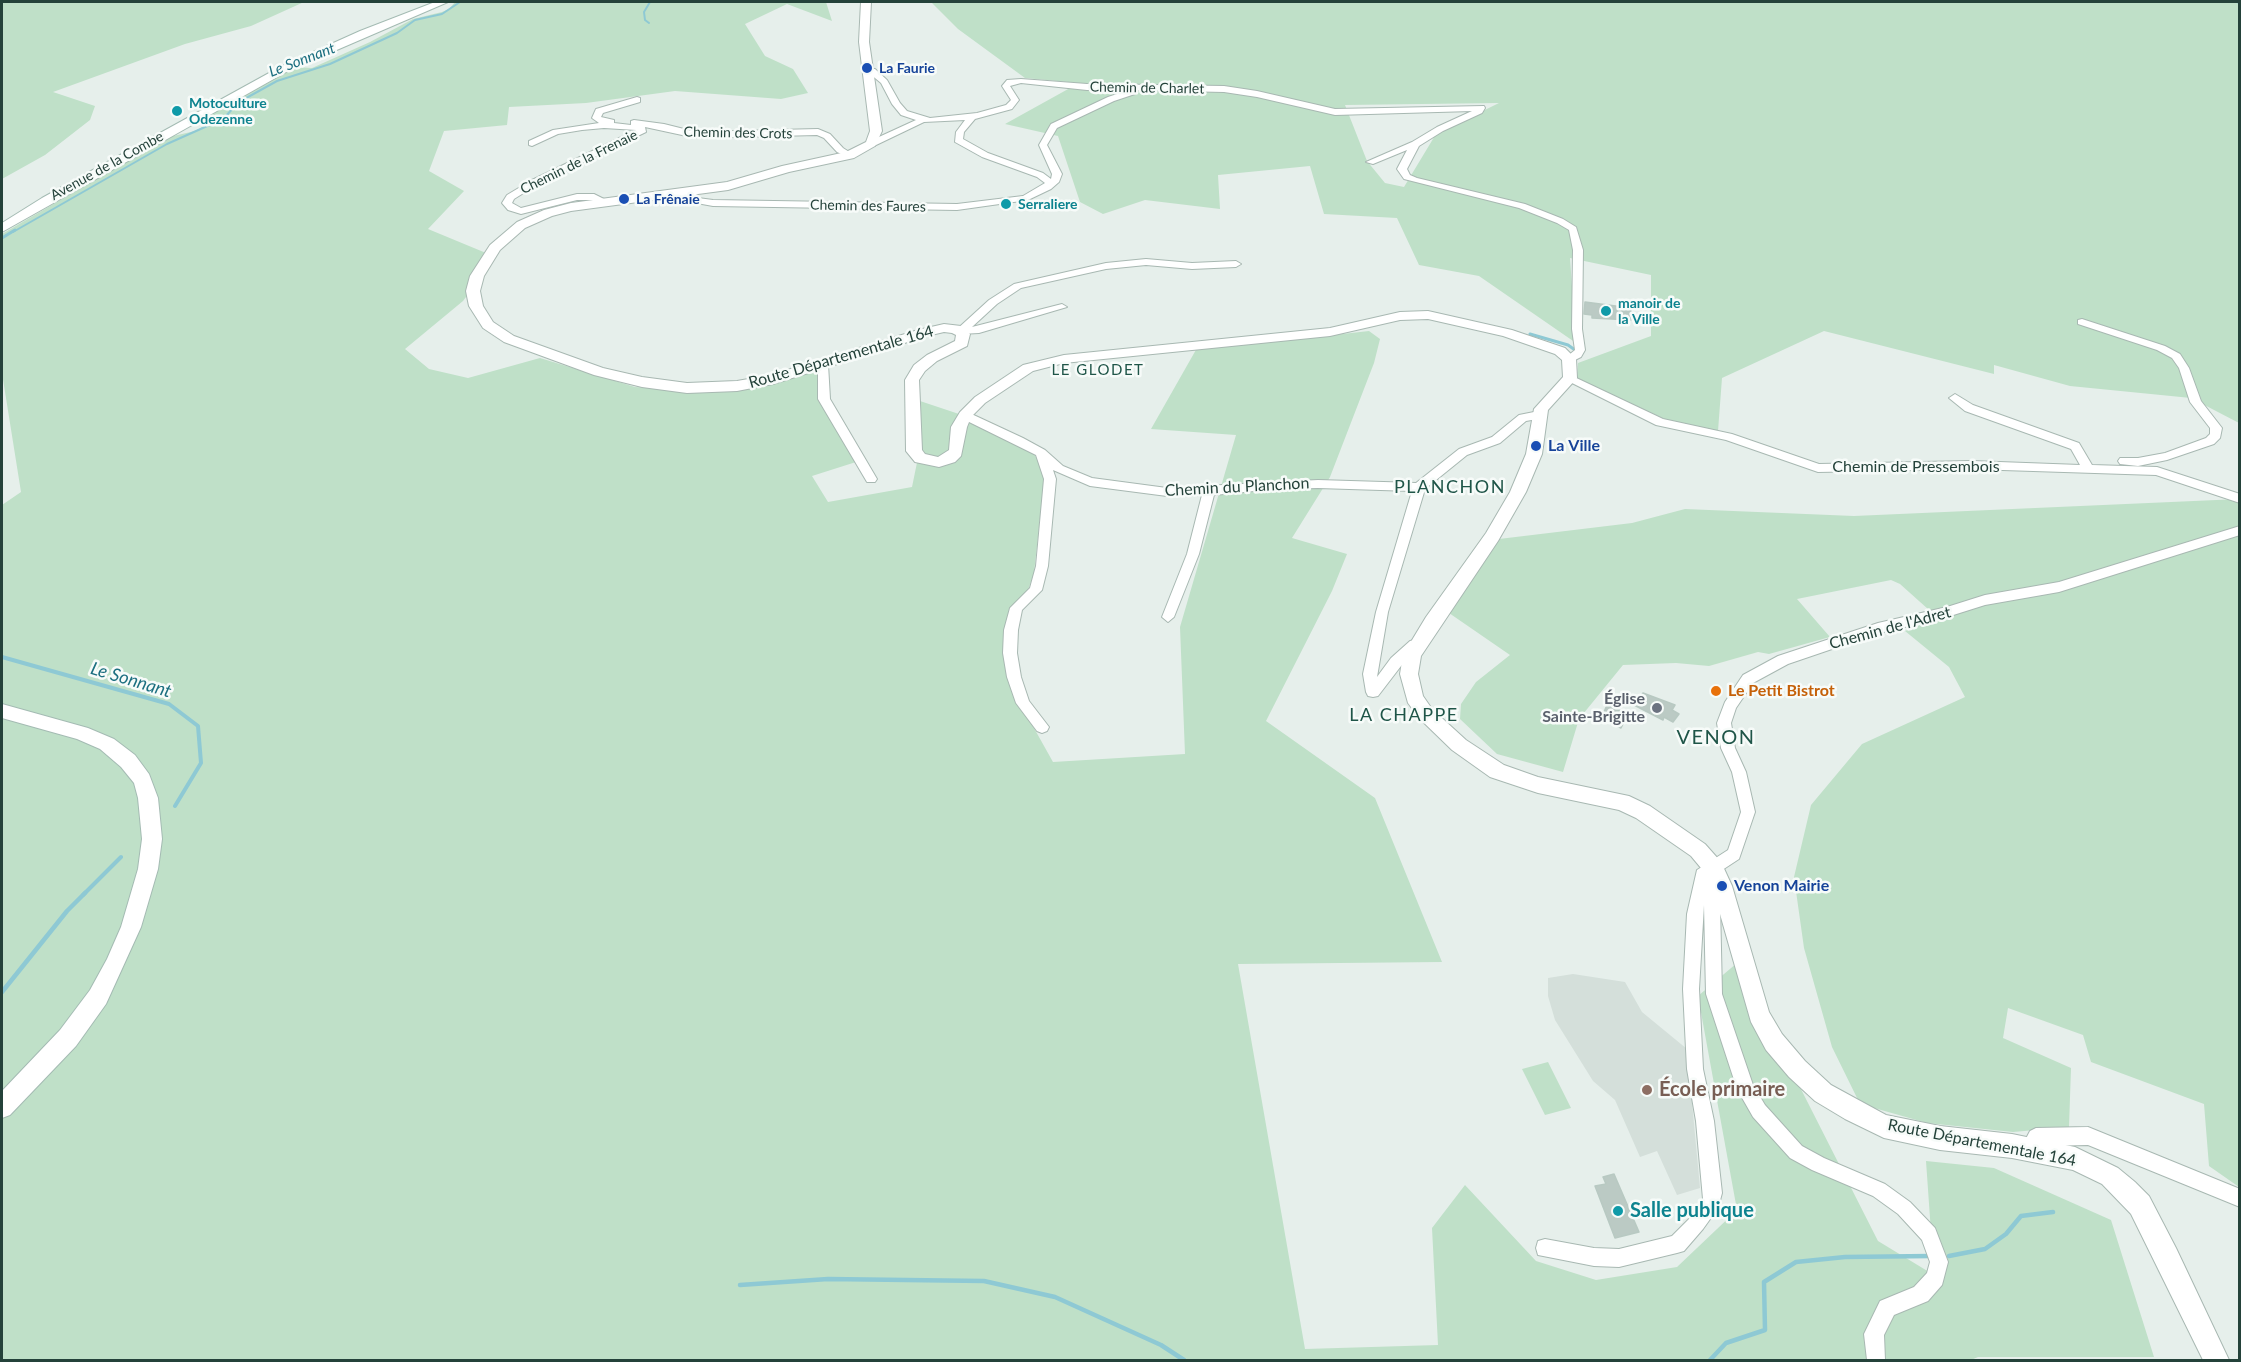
<!DOCTYPE html>
<meta charset="utf-8">
<style>
body{margin:0}
#map{position:relative;width:2241px;height:1362px;overflow:hidden;background:#e6efeb;font-family:Lato,sans-serif}
canvas{display:block}
.frame{position:absolute;inset:0;border:3px solid #24423a;pointer-events:none}
</style>
<div id="map">
<canvas width="2241" height="1362"></canvas>
<div class="frame"></div>
</div>
<script>
const ctx = document.querySelector('canvas').getContext('2d');
ctx.lineJoin = 'round';
function fill(path, color) { ctx.fillStyle = color; ctx.fill(path, 'evenodd'); }
const shape = rows => new Path2D(rows.map(r => 'M' + r).join(''));
function trace(path, color, width, dash) { ctx.strokeStyle = color; ctx.lineWidth = width; ctx.lineCap = dash ? 'butt' : 'round'; ctx.setLineDash(dash || []); ctx.stroke(path); }
function drawText(font, color, halo, rows, align = 'center') {
  ctx.font = font + ' Lato,sans-serif'; ctx.lineWidth = 5; ctx.setLineDash([]); ctx.textBaseline = 'middle'; ctx.strokeStyle = halo; ctx.fillStyle = color; for (const [text, x, y, turn = 0] of rows) {
    ctx.save(); ctx.translate(x, y); ctx.rotate((+turn || 0) * Math.PI / 180); ctx.textAlign = isNaN(turn) ? turn : align; if (halo) ctx.strokeText(text, 0, 0); ctx.fillText(text, 0, 0); ctx.restore();
  }
}
fill(shape([
 [1573,974,1625,982,1642,1012,1687,1049,1700,1188,1677,1195,1657,1151,1640,1157,1615,1100,1593,1081,1555,1020,1548,996,1548,978]
]), '#d4dfda');
fill(shape([
 [2,2,304,2,251,26,185,44,53,92,95,106,90,120,45,155,2,179],
 [455,2,826,2,832,21,787,4,745,24,765,56,793,69,808,93,781,99,675,91,586,103,509,107,507,125,444,131,429,171,464,191,428,229,486,253,490,265,463,301,405,349,429,369,468,378,540,358,635,387,712,392,768,385,821,369,820,400,856,462,812,476,828,502,912,487,920,448,917,400,959,414,1033,452,1045,473,1034,573,1027,593,1009,609,1005,648,1011,687,1053,762,1185,754,1180,627,1236,435,1151,429,1197,348,1245,345,1369,331,1380,339,1374,363,1330,477,1292,538,1347,554,1332,591,1266,721,1375,798,1442,962,1238,964,1305,1349,1438,1345,1432,1228,1465,1185,1536,1261,1596,1280,1677,1267,1737,1210,1698,996,1737,963,1878,1241,1934,1275,1926,1161,1994,1168,2111,1220,2154,1357,1978,1357,1971,1360,2,1360,2,505,21,492,2,373,2,234,169,137,195,131,204,126,202,122,208,115,296,67,312,68,370,42,413,19,442,12,449,9],
 [922,2,2239,2,2239,423,2191,398,2070,386,1994,365,1994,374,1824,331,1722,378,1718,431,1667,420,1577,379,1578,363,1651,336,1651,275,1570,258,1576,343,1479,276,1419,265,1397,218,1324,214,1310,166,1218,175,1220,209,1145,200,1103,214,1080,202,1058,136,1005,124,1079,83,1025,78,958,29,931,2],
 [1499,103,1436,134,1404,187,1385,183,1367,161,1345,105],
 [2239,499,2239,1187,2209,1166,2204,1104,2091,1062,2083,1035,2008,1008,2003,1038,2071,1068,2069,1127,2013,1132,1927,1123,1860,1104,1832,1047,1804,948,1794,877,1811,805,1862,744,1965,697,1949,667,1905,631,1938,618,1900,584,1891,580,1797,599,1830,637,1769,654,1758,652,1709,666,1676,663,1623,665,1579,719,1563,772,1497,754,1460,719,1461,704,1476,682,1510,655,1449,613,1499,539,1632,523,1685,509,1854,516],
 [1548,1062,1571,1108,1545,1115,1522,1069]
]), '#bfe0c8');
trace(shape([
 [2237,2,2240,4],
 [649,23,645,20,644,12,650,2],
 [13,232,167,144,223,119,239,102,277,81,330,64,397,33,415,20,442,14,460,2]
]), '#8ec9d4', 2);
trace(shape([
 [2,238,15,230],
 [1530,334,1568,345,1575,350]
]), '#8ec9d4', 3);
trace(shape([
 [2,657,169,704,198,726,201,763,175,806],
 [83,895,121,857]
]), '#8ec9d4', 4);
trace(shape([
 [2,992,67,911,85,893],
 [1949,1256,1985,1249,2006,1234,2021,1216,2053,1212],
 [740,1285,828,1279,984,1281,1055,1297,1161,1345,1184,1360],
 [1710,1360,1726,1343,1765,1330,1764,1282,1796,1262,1845,1257,1931,1256]
]), '#8ec9d4', 4.5);
const building = shape([
 [1585,302,1631,308,1631,320,1592,318,1592,315,1584,314,1585,302],
 [1643,693,1675,705,1672,710,1679,714,1673,722,1664,717,1663,720,1634,705,1643,693],
 [1607,705,1628,714,1621,728,1601,719,1607,705],
 [1614,1174,1639,1232,1615,1238,1595,1186,1606,1184,1603,1177,1614,1174]
]);
fill(building, '#bbcac4');
trace(building, '#b8c9c2', 1.5);
const minor = shape([
 [864,68,875,69,887,80,900,103,907,111,930,118,977,113,1006,105,1011,100,1002,86,1007,80,1021,79,1087,84,1224,86,1257,91,1335,109,1484,106,1485,108,1482,113,1443,131,1419,146,1407,169,1410,175,1417,178,1525,204,1563,219,1576,227,1583,250,1582,329,1585,350,1581,357,1573,361,1569,362,1564,359,1575,350,1572,329,1573,250,1569,230,1557,223,1519,208,1404,179,1397,169,1407,150,1373,164,1366,162,1412,142,1437,127,1472,111,1335,115,1257,97,1224,92,1135,90,1135,94,1114,101,1057,128,1047,145,1062,174,1059,182,1051,189,1028,200,957,210,713,206,691,202,686,191,691,188,694,189,698,198,713,200,957,204,1023,196,1045,183,1037,177,982,157,955,142,956,132,965,120,924,122,874,146,868,146,868,142,916,120,901,115,892,104,881,83,869,73,864,72,864,68],
 [1021,83,1087,90,1129,90,1108,97,1051,124,1039,145,1052,174,1051,179,1043,173,988,153,963,139,964,132,975,119,1012,109,1019,100,1010,86,1021,83],
 [637,97,640,98,640,102,603,113,601,117,614,120,614,123,631,125,631,121,634,120,664,124,696,132,818,129,830,134,843,148,854,155,850,158,837,152,824,138,817,135,696,138,645,127,646,132,538,184,514,199,512,203,521,208,577,194,594,194,606,200,606,204,600,204,592,200,577,200,521,214,508,210,502,203,507,195,532,180,636,130,604,128,582,130,558,134,532,146,529,145,529,141,553,130,599,123,592,118,596,109,637,97],
 [1146,259,1192,263,1236,261,1241,264,1236,267,1192,269,1146,265,1106,269,1021,288,997,304,972,327,1062,304,1067,307,979,333,960,334,955,331,989,300,1014,284,1106,263,1146,259],
 [2082,319,2165,346,2180,354,2189,368,2201,401,2222,428,2220,438,2214,444,2167,460,2138,466,2120,464,2118,461,2120,458,2138,458,2165,453,2206,438,2210,434,2210,428,2190,402,2179,368,2172,358,2157,350,2078,324,2078,320,2082,319],
 [823,361,828,364,830,399,877,479,875,482,867,482,818,399,818,364,823,361],
 [1570,375,1663,419,1732,434,1819,464,1972,461,2080,465,2071,449,1965,411,1949,398,1955,394,1973,405,2079,443,2092,465,2157,467,2240,494,2240,503,2156,475,1972,469,1818,472,1726,440,1656,425,1566,380,1565,378,1570,375],
 [965,411,1023,438,1045,450,1063,466,1092,478,1167,488,1318,480,1416,483,1459,449,1492,437,1519,415,1539,411,1545,415,1543,418,1526,421,1500,443,1467,455,1425,489,1388,612,1377,677,1391,658,1410,641,1415,640,1422,645,1401,666,1378,696,1373,697,1368,696,1366,692,1363,674,1376,612,1412,491,1318,488,1274,489,1214,495,1199,554,1174,617,1168,622,1162,617,1187,554,1202,495,1167,496,1090,486,1053,470,1056,479,1048,566,1042,590,1022,610,1018,630,1017,653,1021,677,1029,701,1049,727,1047,731,1042,733,1037,731,1016,703,1007,677,1003,653,1004,630,1010,608,1030,588,1036,566,1044,479,1036,455,961,418,959,415,965,411],
 [2240,526,2240,535,2059,592,1985,605,1947,617,1879,633,1788,664,1753,683,1736,708,1731,723,1735,748,1746,772,1755,812,1739,859,1710,878,1720,904,1722,994,1753,1085,1765,1105,1802,1146,1824,1158,1885,1184,1910,1202,1935,1228,1948,1262,1942,1285,1928,1301,1894,1315,1884,1335,1885,1360,1867,1360,1864,1334,1880,1301,1914,1287,1927,1273,1930,1262,1922,1240,1898,1214,1873,1196,1812,1170,1790,1158,1753,1117,1737,1089,1706,994,1704,905,1699,989,1703,1069,1714,1121,1722,1193,1718,1208,1703,1229,1684,1251,1677,1253,1619,1267,1594,1266,1538,1255,1536,1248,1538,1241,1545,1239,1594,1248,1619,1249,1672,1236,1691,1217,1703,1199,1696,1121,1687,1069,1683,989,1687,914,1697,870,1728,850,1741,812,1732,772,1721,748,1717,723,1725,702,1743,675,1778,656,1878,623,1947,607,1985,595,2059,582,2240,526],
 [2088,1127,2240,1189,2240,1207,2088,1145,2041,1146,2035,1156,2029,1159,2023,1156,2020,1150,2030,1131,2036,1128,2088,1127]
]);
const tertiary = shape([
 [861,2,871,2,869,42,882,131,875,146,854,158,789,172,728,190,571,211,552,216,525,228,500,250,484,276,480,291,483,306,493,322,514,336,603,368,642,377,687,383,737,381,771,375,918,330,944,324,961,326,970,334,967,346,937,361,925,371,919,380,922,450,925,454,938,457,949,450,951,427,960,412,975,397,1023,365,1064,355,1330,328,1400,312,1428,311,1512,330,1565,348,1576,359,1577,378,1548,410,1542,454,1526,492,1498,541,1421,656,1418,674,1423,696,1432,709,1466,740,1504,765,1538,777,1629,796,1650,806,1705,844,1721,862,1732,886,1769,1012,1782,1034,1805,1061,1831,1085,1886,1115,1940,1126,2012,1134,2075,1147,2118,1168,2135,1182,2149,1196,2176,1248,2229,1360,2203,1360,2131,1214,2102,1184,2073,1170,2012,1158,1940,1150,1884,1138,1845,1119,1815,1101,1789,1077,1766,1050,1751,1022,1712,886,1706,874,1691,856,1636,818,1619,810,1538,793,1490,777,1452,750,1420,719,1408,703,1400,674,1403,655,1426,617,1486,533,1510,492,1526,454,1534,409,1563,377,1562,360,1555,354,1503,336,1428,319,1400,320,1330,336,1064,363,1033,371,985,403,971,417,967,427,961,456,955,462,939,467,915,462,906,451,905,380,914,365,927,355,955,341,956,335,952,333,944,332,927,336,773,384,737,391,687,393,642,387,594,375,504,342,483,328,469,306,466,291,470,276,490,245,517,222,544,210,571,203,727,182,782,166,846,152,866,142,870,131,859,42,861,2]
]);
const secondary = shape([
 [435,2,448,2,288,71,2,232,2,223,42,198,280,67,360,31,435,2],
 [2,704,88,728,114,739,135,755,149,774,158,798,162,839,158,869,141,927,106,1004,76,1046,10,1115,2,1118,2,1091,60,1030,90,990,107,959,121,927,138,869,142,839,138,798,134,783,121,767,100,749,77,739,2,718,2,704]
]);
trace(minor, '#a8b8b2', 2);
trace(tertiary, '#a8b8b2', 2);
trace(secondary, '#a4bbb3', 2);
fill(minor, '#fff');
fill(tertiary, '#fff');
fill(secondary, '#fff');
for (const [x, y, r, color] of [
 [867,68,6,"#1a4fb4"],
 [177,111,6,"#0f9aa8"],
 [624,199,6,"#1a4fb4"],
 [1006,204,6,"#0f9aa8"],
 [1606,311,6,"#0f9aa8"],
 [1536,446,6,"#1a4fb4"],
 [1716,691,6,"#e8710a"],
 [1657,708,6,"#6b7280"],
 [1722,886,6,"#1a4fb4"],
 [1647,1090,6,"#8d6e63"],
 [1618,1211,6,"#0f9aa8"]
]) { const dot = new Path2D(); dot.arc(x, y, r, 0, 2 * Math.PI); ctx.fillStyle = color; ctx.fill(dot); trace(dot, '#f7fbf9', 2); }
drawText('bold 14px', '#164399', '#f7fbf9', [
 ["La Faurie",879,68],
 ["La Frênaie",636,199]
], 'left');
drawText('14px', '#24423a', '#f7fbf9', [
 ["Chemin de Charlet",1147,88,1],
 ["Chemin des Crots",738,133,1],
 ["Chemin de la Frenaie",579,162,-26],
 ["Avenue de la Combe",107,166,-29],
 ["Chemin des Faures",868,206,1]
]);
drawText('bold 14px', '#0d838f', '#f7fbf9', [
 ["Motoculture",189,103],
 ["Odezenne",189,119],
 ["Serraliere",1018,204],
 ["manoir de",1618,303],
 ["la Ville",1618,319]
], 'left');
drawText('italic 15px', '#1c6f80', '#f7fbf9', [
 ["Le Sonnant",302,60,-21]
]);
ctx.letterSpacing = '1.5px';
drawText('15px', '#1f5548', '#f7fbf9', [
 ["LE GLODET",1098,370]
]);
ctx.letterSpacing = '0px';
drawText('16px', '#24423a', '#f7fbf9', [
 ["Route Départementale 164",841,357,-16],
 ["Chemin de Pressembois",1916,467],
 ["Chemin du Planchon",1237,487,-3],
 ["Chemin de l'Adret",1890,628,-15],
 ["Route Départementale 164",1982,1143,11]
]);
drawText('bold 16px', '#164399', '#f7fbf9', [
 ["La Ville",1548,446],
 ["Venon Mairie",1734,886]
], 'left');
drawText('bold 16px', '#c56008', '#f7fbf9', [
 ["Le Petit Bistrot",1728,691]
], 'left');
drawText('bold 16px', '#5b616d', '#f7fbf9', [
 ["Église",1645,699],
 ["Sainte-Brigitte",1645,717]
], 'right');
ctx.letterSpacing = '1.5px';
drawText('18px', '#1f5548', '#f7fbf9', [
 ["PLANCHON",1450,487],
 ["LA CHAPPE",1404,715]
]);
ctx.letterSpacing = '0px';
drawText('italic 18px', '#1c6f80', '#f7fbf9', [
 ["Le Sonnant",131,680,17]
]);
ctx.letterSpacing = '1.5px';
drawText('20px', '#1f5548', '#f7fbf9', [
 ["VENON",1716,738]
]);
ctx.letterSpacing = '0px';
drawText('bold 20px', '#785e54', '#f7fbf9', [
 ["École primaire",1659,1090]
], 'left');
drawText('bold 20px', '#0d838f', '#f7fbf9', [
 ["Salle publique",1630,1211]
], 'left');
</script>
